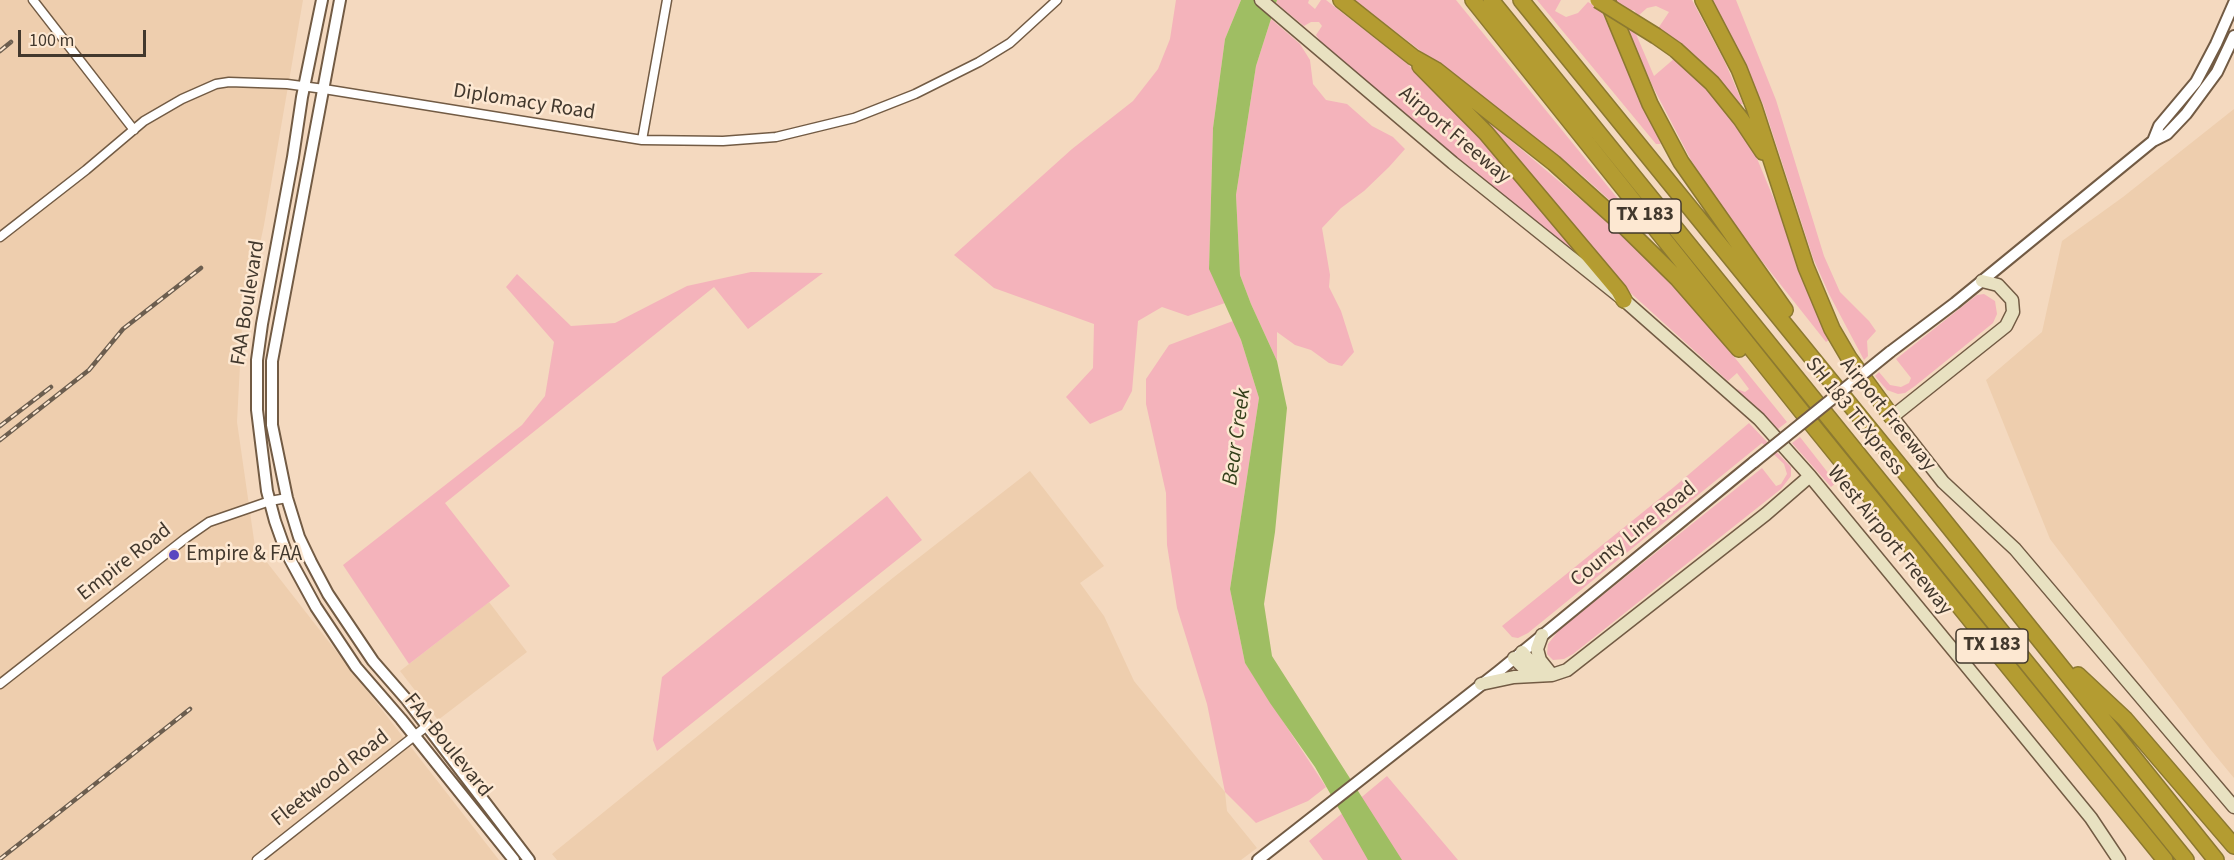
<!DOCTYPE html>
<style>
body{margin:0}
#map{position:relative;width:2234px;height:860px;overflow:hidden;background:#f4d9bf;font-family:"Source Sans 3",sans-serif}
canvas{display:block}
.scale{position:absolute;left:18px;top:30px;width:128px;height:27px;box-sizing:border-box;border:3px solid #42382d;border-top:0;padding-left:8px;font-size:18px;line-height:21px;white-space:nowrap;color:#42382d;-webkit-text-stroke:4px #fde8d2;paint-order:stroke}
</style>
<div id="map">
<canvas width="2234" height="860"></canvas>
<div class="scale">100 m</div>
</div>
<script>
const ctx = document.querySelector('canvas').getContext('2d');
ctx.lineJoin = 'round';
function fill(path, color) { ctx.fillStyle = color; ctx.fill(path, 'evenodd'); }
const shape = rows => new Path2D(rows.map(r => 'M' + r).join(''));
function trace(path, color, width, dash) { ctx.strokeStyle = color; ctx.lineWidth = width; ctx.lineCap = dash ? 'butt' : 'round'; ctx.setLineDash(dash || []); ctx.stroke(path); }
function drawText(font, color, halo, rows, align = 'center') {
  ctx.font = font + ' "Source Sans 3",sans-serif'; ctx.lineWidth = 5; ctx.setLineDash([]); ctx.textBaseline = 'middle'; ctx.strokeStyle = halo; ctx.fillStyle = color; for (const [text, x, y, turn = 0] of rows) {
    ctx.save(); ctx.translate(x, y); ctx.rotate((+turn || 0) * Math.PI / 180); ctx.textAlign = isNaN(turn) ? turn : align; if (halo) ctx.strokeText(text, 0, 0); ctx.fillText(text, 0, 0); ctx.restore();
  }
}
fill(shape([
 [0,0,303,0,264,225,242,327,237,422,255,547,499,860,0,860],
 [2234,109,2234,778,2210,749,2050,539,1986,380,2042,332,2062,241,2123,197],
 [1030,471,1104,566,1080,583,1104,616,1134,681,1225,792,1227,811,1257,848,1241,860,557,860,552,854,894,577],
 [489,602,527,652,438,720,400,671]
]), '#eeceae');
fill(shape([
 [1176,0,1241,0,1225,39,1213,128,1209,266,1225,303,1188,316,1162,307,1138,321,1132,391,1122,410,1090,424,1066,397,1093,368,1094,324,994,288,954,255,1072,149,1133,101,1158,69,1170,39],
 [1277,0,1309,0,1308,3,1315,9,1321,0,1326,0,1403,60,1450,103,1486,142,1578,254,1576,256,1571,254,1320,41,1316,35,1322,26,1319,22,1311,22,1304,26,1276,3],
 [1354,0,1456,0,1645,232,1575,169],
 [1537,0,1561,0,1555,11,1566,17,1578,13,1588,2,1601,10,1661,144,1656,144],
 [1616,0,1692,0,1725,62,1743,104,1739,104,1721,84,1657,30,1669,12,1656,6,1647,8,1638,16,1634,10,1625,11,1619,8],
 [1710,0,1736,0,1776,100,1824,256,1840,292,1869,321,1876,331,1867,341,1868,356,1864,360,1829,294,1813,258,1763,104],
 [1271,19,1300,44,1310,60,1313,84,1326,100,1347,104,1372,126,1393,137,1405,149,1389,167,1364,191,1341,208,1322,228,1330,275,1329,287,1341,311,1354,352,1342,366,1329,363,1311,350,1295,345,1277,332,1277,361,1251,304,1240,275,1236,195,1256,66],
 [1625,24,1633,27,1654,76,1675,58,1706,87,1753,149,1832,338,1826,342,1731,222,1692,162,1652,85],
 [1486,122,1489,122,1612,226,1650,262,1705,321,1787,422,1778,429,1757,407,1738,391,1737,389,1745,392,1749,389,1737,373,1728,381,1624,287],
 [751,272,823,273,748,329,714,287,445,503,510,586,409,664,343,565,522,425,545,396,554,342,506,287,517,274,571,326,615,323,687,286],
 [1984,294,1995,301,1997,314,1993,323,1915,386,1905,393,1898,394,1887,390,1875,376,1879,372,1890,385,1901,387,1909,383,1911,378,1896,359,1968,302,1977,295],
 [1233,321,1241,340,1259,398,1230,589,1245,663,1326,787,1308,801,1256,823,1225,792,1207,704,1177,608,1167,545,1166,493,1146,404,1146,379,1169,345],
 [1749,423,1791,467,1791,476,1781,489,1573,654,1564,659,1553,660,1547,654,1548,644,1559,630,1762,468,1776,486,1781,484,1787,474,1784,464,1762,443,1528,633,1518,638,1512,637,1502,626,1674,487],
 [1800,437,1836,483,1831,487,1792,443],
 [887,496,922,540,657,751,653,740,662,677],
 [1387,776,1458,860,1323,860,1309,841]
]), '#f4b3bb');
fill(shape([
 [1241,0,1277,0,1256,66,1236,195,1240,275,1251,304,1277,361,1287,408,1275,532,1264,604,1272,656,1402,860,1368,860,1315,767,1270,703,1245,663,1230,589,1259,398,1241,340,1209,269,1213,128,1225,39]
]), '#9fbe63');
const minor = shape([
 [33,0,134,130],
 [642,140,667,0],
 [0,237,86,170,144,121,182,99,216,84,229,82,287,84,324,89,642,140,723,141,776,137,854,118,915,94,979,62,1010,43,1057,0],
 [0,684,186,538,209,522,270,501,287,498],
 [257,860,427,726]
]);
const tertiary = shape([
 [322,0,302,97,293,157,262,324,257,360,257,410,267,491,275,521,286,552,316,607,356,667,401,719,514,860],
 [340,0,272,361,272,425,287,498,299,537,311,562,328,594,373,661,407,700,529,860],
 [2153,141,2159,126,2196,82,2216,44,2234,3],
 [1890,352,1955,303,2153,141,2167,134,2186,114,2217,72,2234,36],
 [1258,860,1499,671,1754,462]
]);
const secondary = shape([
 [1261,0,1453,163,1624,300,1759,419,1810,476,2010,719,2091,818,2119,860],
 [1982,281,1998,285,2012,300,2013,312,2006,326,1892,417,1943,482,2015,549,2234,807],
 [1542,635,1537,649,1540,660,1552,675],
 [1522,652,1537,669,1545,673],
 [1514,658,1531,675,1539,675],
 [1481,684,1514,677,1552,675,1567,670,1766,514,1810,476]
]);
const motorway = shape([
 [1341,0,1413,57,1436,70,1554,163,1624,226,1678,279,1739,349],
 [1473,0,1818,432,2165,860],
 [1491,0,2186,860],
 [1521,0,1917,487,2216,860],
 [1607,0,1650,104,1681,162,1785,310],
 [1703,0,1739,69,1754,107,1806,267,1832,329,1849,358,1892,417],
 [1656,36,1676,50,1712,83,1741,119,1763,152],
 [1420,66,1486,133,1619,291,1624,300],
 [2078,675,2125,719,2234,846]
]);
trace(minor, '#725b44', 11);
trace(tertiary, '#725b44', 14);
trace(secondary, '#725b44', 15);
trace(motorway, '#8c7930', 18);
trace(minor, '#fff', 8);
trace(tertiary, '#fff', 10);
trace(secondary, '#e8e1c1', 12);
trace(motorway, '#b49c31', 15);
const rail = shape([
 [0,51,11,42],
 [0,426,51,387],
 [0,440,89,370,123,329,201,268],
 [0,859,190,709]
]);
trace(rail, '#6c5e4f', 4.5);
trace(rail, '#fde8d2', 2, [7]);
const tertiaryBridge = shape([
 [1754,462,1890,352]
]);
const motorwayBridge = shape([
 [1598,0,1656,36]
]);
trace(tertiaryBridge, '#725b44', 14, []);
trace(motorwayBridge, '#8c7930', 18, []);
trace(tertiaryBridge, '#fff', 10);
trace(motorwayBridge, '#b49c31', 15);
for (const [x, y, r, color] of [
 [174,555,6,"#5948c0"]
]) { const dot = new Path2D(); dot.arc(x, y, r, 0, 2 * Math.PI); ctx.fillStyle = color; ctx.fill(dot); trace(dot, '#fde8d2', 2); }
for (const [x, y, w] of [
 [1645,216,72],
 [1992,646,72]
]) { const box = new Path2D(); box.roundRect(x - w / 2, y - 17, w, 34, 4.5); ctx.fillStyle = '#fde8d2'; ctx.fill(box); trace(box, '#42382d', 1.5); }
drawText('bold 20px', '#42382d', null, [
 ["TX 183",1645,216],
 ["TX 183",1992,646]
]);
drawText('21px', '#42382d', '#fde8d2', [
 ["Diplomacy Road",524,103,9],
 ["Airport Freeway",1454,136,40],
 ["FAA Boulevard",249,303,-81],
 ["Airport Freeway",1887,415,51],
 ["SH 183 TEXpress",1854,417,51],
 ["County Line Road",1634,535,-39],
 ["West Airport Freeway",1889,541,51],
 ["Empire Road",125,563,-38],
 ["FAA Boulevard",447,746,51],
 ["Fleetwood Road",331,779,-38]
]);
drawText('21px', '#42382d', '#fde8d2', [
 ["Empire & FAA",186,555]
], 'left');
drawText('italic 22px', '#333f19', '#fde8d2', [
 ["Bear Creek",1238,437,-82]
]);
</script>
